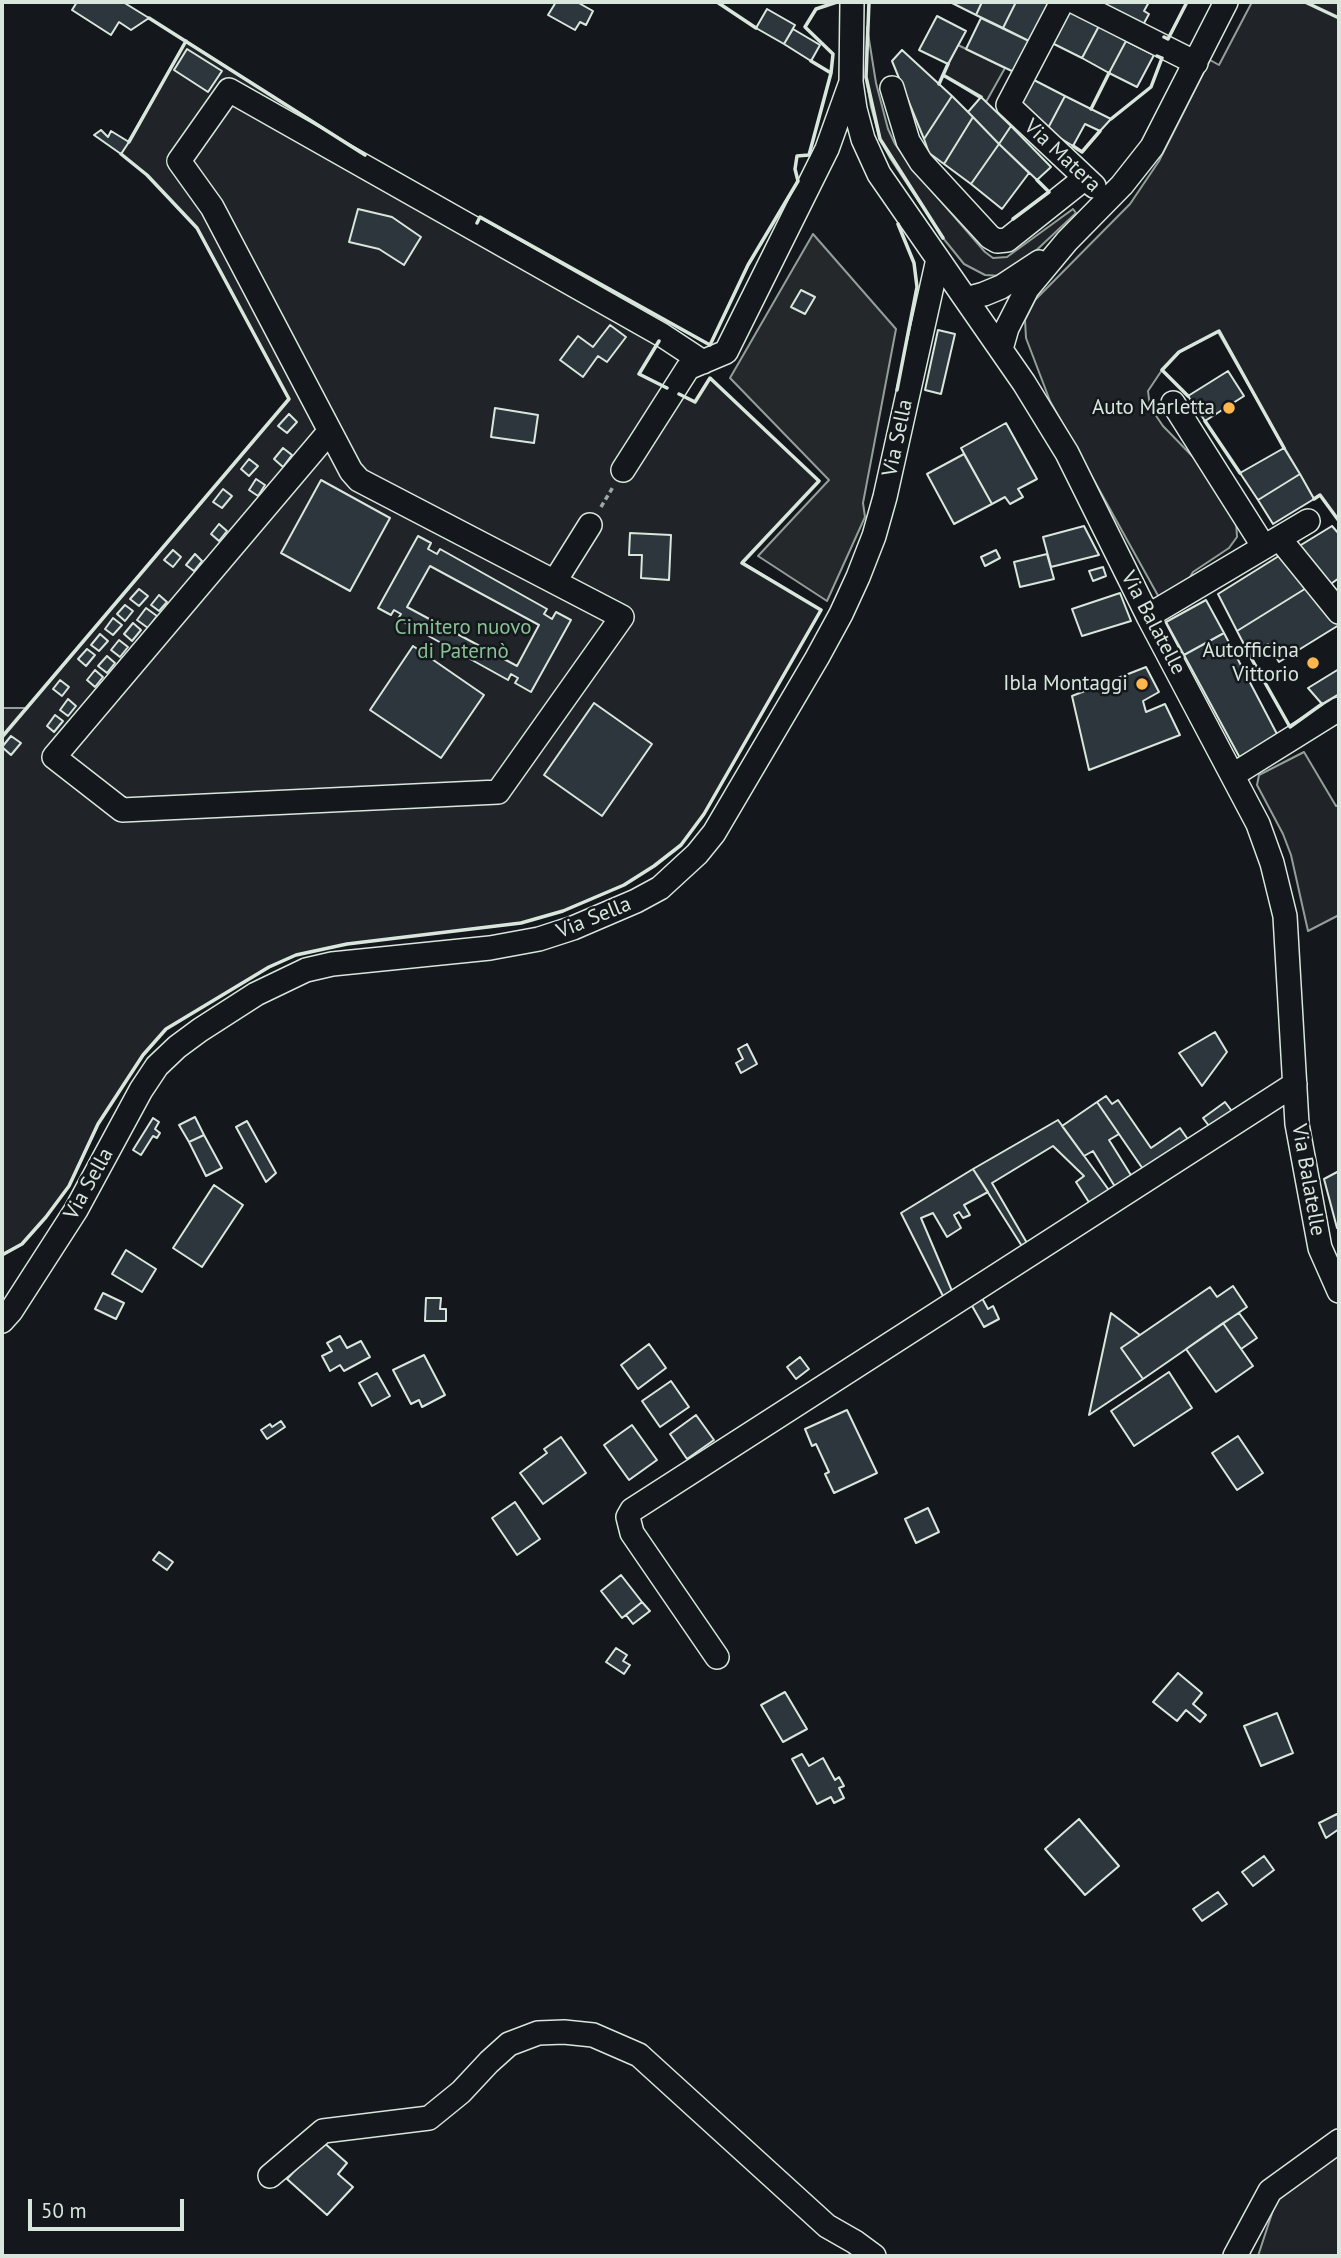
<!DOCTYPE html>
<meta charset="utf-8">
<style>
body{margin:0}
#map{position:relative;width:1341px;height:2258px;overflow:hidden;background:#14181c;font-family:"PT Sans",sans-serif}
canvas{display:block}
.frame{position:absolute;inset:0;border:4px solid #d8e6dc;pointer-events:none}
.scale{position:absolute;left:28px;top:2199px;width:156px;height:32px;box-sizing:border-box;border:4px solid #d8e6dc;border-top:0;padding-left:9px;font-size:21px;line-height:24px;white-space:nowrap;color:#d8e6dc;-webkit-text-stroke:5px #14181c;paint-order:stroke}
</style>
<div id="map">
<canvas width="1341" height="2258"></canvas>
<div class="frame"></div>
<div class="scale">50 m</div>
</div>
<script>
const ctx = document.querySelector('canvas').getContext('2d');
ctx.lineJoin = 'round';
function fill(path, color) { ctx.fillStyle = color; ctx.fill(path, 'evenodd'); }
const shape = rows => new Path2D(rows.map(r => 'M' + r).join(''));
function trace(path, color, width, dash) { ctx.strokeStyle = color; ctx.lineWidth = width; ctx.lineCap = dash ? 'butt' : 'round'; ctx.setLineDash(dash || []); ctx.stroke(path); }
function drawText(font, color, halo, rows, align = 'center') {
  ctx.font = font + ' "PT Sans",sans-serif'; ctx.lineWidth = 5; ctx.setLineDash([]); ctx.textBaseline = 'middle'; ctx.strokeStyle = halo; ctx.fillStyle = color; for (const [text, x, y, turn = 0] of rows) {
    ctx.save(); ctx.translate(x, y); ctx.rotate((+turn || 0) * Math.PI / 180); ctx.textAlign = isNaN(turn) ? turn : align; if (halo) ctx.strokeText(text, 0, 0); ctx.fillText(text, 0, 0); ctx.restore();
  }
}
const green = shape([
 [1252,2,1339,2,1339,521,1320,495,1314,499,1218,332,1179,352,1162,370,1148,391,1150,407,1163,426,1198,462,1236,520,1237,537,1229,548,1193,572,1186,584,1161,601,1050,401,1026,338,1025,320,1035,300,1130,204,1159,161,1210,60,1219,65,1252,2],
 [867,27,876,83,888,129,895,144,912,168,985,252,993,258,1007,257,1073,209,1076,213,1011,274,1002,276,985,275,964,264,943,238,890,158,880,139,871,107,866,77,867,27],
 [186,41,475,224,480,217,669,323,639,374,695,402,710,378,819,481,742,562,821,610,704,814,681,845,654,866,624,885,563,911,521,923,347,944,296,955,269,967,166,1029,143,1055,98,1124,69,1186,46,1217,22,1244,2,1255,2,708,27,708,289,399,197,228,147,175,121,154,186,41],
 [958,45,1005,68,986,102,943,75,958,45],
 [1304,752,1336,806,1339,805,1339,915,1308,931,1291,855,1283,834,1257,785,1259,775,1304,752],
 [1339,2154,1339,2256,1258,2256,1277,2198,1339,2154]
]);
fill(green, '#202428');
trace(green, '#939e99', 2);
const parking = shape([
 [813,234,896,329,863,503,865,517,827,601,758,556,829,480,730,378,813,234]
]);
fill(parking, '#24282b');
trace(parking, '#939e99', 2);
const building = shape([
 [77,2,123,2,149,18,131,30,119,22,111,35,72,10,77,2],
 [556,2,577,2,593,11,586,25,580,22,575,30,548,15,556,2],
 [950,2,982,2,976,15,950,2],
 [982,2,1016,2,1003,28,976,15,982,2],
 [1016,2,1051,2,1031,42,1003,28,1016,2],
 [1096,2,1149,2,1144,11,1149,14,1143,25,1096,2],
 [767,9,795,25,784,44,756,28,767,9],
 [1070,10,1099,26,1082,58,1052,43,1070,10],
 [937,16,966,31,948,64,919,50,937,16],
 [981,18,1031,42,1016,73,966,49,981,18],
 [1099,26,1126,41,1109,73,1082,58,1099,26],
 [793,29,820,45,811,61,784,44,793,29],
 [1126,41,1154,55,1137,87,1109,73,1126,41],
 [187,49,222,71,208,92,174,70,187,49],
 [902,50,952,96,924,139,892,61,902,50],
 [1034,80,1065,96,1047,130,1020,106,1034,80],
 [952,96,973,117,944,164,929,153,924,139,952,96],
 [1065,96,1111,119,1100,131,1085,124,1073,146,1047,130,1065,96],
 [981,97,1011,126,999,144,968,112,981,97],
 [973,117,999,144,971,184,944,164,973,117],
 [1011,126,1051,167,1037,180,999,144,1011,126],
 [101,130,108,137,111,131,129,142,121,154,94,135,101,130],
 [999,144,1029,173,1002,209,971,184,999,144],
 [358,209,392,217,421,237,404,265,379,249,349,242,358,209],
 [801,290,815,297,805,314,791,307,801,290],
 [610,325,626,337,607,362,598,356,583,377,560,360,578,336,593,347,610,325],
 [938,330,955,334,941,394,925,390,938,330],
 [1228,371,1244,396,1205,421,1188,396,1228,371],
 [495,408,538,415,534,443,491,437,495,408],
 [289,414,297,422,287,433,278,426,289,414],
 [1006,423,1037,479,1018,489,1023,497,1010,504,1005,497,992,504,961,448,1006,423],
 [283,448,292,455,283,467,274,459,283,448],
 [1284,448,1300,474,1258,500,1240,473,1284,448],
 [964,454,992,504,954,524,927,474,964,454],
 [249,459,258,466,249,476,241,469,249,459],
 [1300,474,1314,499,1273,524,1258,500,1300,474],
 [256,479,265,485,258,496,249,490,256,479],
 [321,480,390,518,350,591,281,553,321,480],
 [223,489,232,496,222,508,213,502,223,489],
 [219,524,227,531,219,541,211,534,219,524],
 [1084,526,1099,555,1051,567,1043,537,1084,526],
 [1332,526,1339,534,1339,578,1328,586,1296,548,1332,526],
 [630,533,671,535,669,580,641,578,642,555,629,555,630,533],
 [418,536,431,543,428,549,437,554,440,549,547,609,544,614,552,619,556,612,571,620,531,692,515,683,518,678,511,674,508,680,398,619,401,614,394,610,391,615,378,608,418,536],
 [430,566,539,625,517,666,407,607,430,566],
 [173,550,181,557,173,567,164,560,173,550],
 [996,550,1000,558,985,566,981,557,996,550],
 [195,554,202,561,194,571,186,565,195,554],
 [1047,554,1054,579,1020,587,1014,562,1047,554],
 [1282,554,1308,587,1237,631,1218,594,1282,554],
 [1103,567,1106,576,1093,581,1089,571,1103,567],
 [1308,587,1339,625,1279,662,1268,644,1250,656,1237,631,1308,587],
 [139,589,148,596,139,606,130,599,139,589],
 [1120,593,1131,621,1082,636,1072,609,1120,593],
 [159,595,167,602,159,611,151,605,159,595],
 [1206,600,1224,633,1184,655,1166,622,1206,600],
 [125,605,133,611,125,621,117,614,125,605],
 [146,608,157,616,148,628,137,620,146,608],
 [113,618,122,625,113,635,105,629,113,618],
 [133,623,141,630,132,641,124,634,133,623],
 [1224,633,1277,734,1240,758,1184,655,1224,633],
 [100,634,108,641,99,651,91,645,100,634],
 [119,640,128,647,120,657,111,650,119,640],
 [413,646,484,695,441,758,370,710,413,646],
 [87,649,95,655,86,666,78,659,87,649],
 [107,656,115,663,107,673,98,666,107,656],
 [1146,667,1159,692,1143,701,1146,712,1165,704,1180,735,1089,770,1072,696,1146,667],
 [1339,669,1339,694,1322,704,1308,688,1339,669],
 [95,670,103,677,95,687,87,680,95,670],
 [60,680,69,687,62,696,53,689,60,680],
 [68,699,76,706,68,716,60,710,68,699],
 [594,703,652,744,602,816,544,775,594,703],
 [55,715,63,721,54,732,47,726,55,715],
 [11,736,21,743,11,755,2,747,11,736],
 [1215,1032,1227,1052,1202,1086,1179,1053,1215,1032],
 [747,1044,757,1064,741,1073,736,1063,743,1059,738,1049,747,1044],
 [1106,1096,1112,1104,1118,1100,1151,1148,1180,1128,1189,1141,1145,1172,1097,1102,1106,1096],
 [1097,1102,1119,1134,1109,1140,1134,1180,1117,1190,1093,1151,1084,1156,1062,1126,1097,1102],
 [1225,1102,1234,1114,1212,1130,1203,1118,1225,1102],
 [195,1117,204,1135,189,1142,179,1125,195,1117],
 [153,1118,159,1122,155,1129,160,1133,157,1138,153,1136,141,1155,133,1150,153,1118],
 [1058,1120,1111,1193,1092,1207,1076,1182,1084,1176,1053,1146,992,1183,1027,1243,1025,1251,973,1169,1058,1120],
 [247,1121,276,1173,266,1182,236,1127,247,1121],
 [204,1135,222,1168,206,1176,189,1142,204,1135],
 [973,1169,988,1192,964,1205,970,1215,963,1218,959,1212,954,1215,961,1228,947,1237,933,1213,921,1218,955,1298,946,1302,901,1213,973,1169],
 [1339,1171,1339,1227,1337,1228,1324,1179,1339,1171],
 [214,1185,243,1205,202,1267,173,1248,214,1185],
 [126,1250,156,1269,142,1292,112,1274,126,1250],
 [1233,1286,1247,1307,1143,1379,1121,1348,1210,1287,1217,1297,1233,1286],
 [103,1293,124,1303,116,1319,95,1309,103,1293],
 [426,1298,441,1298,440,1309,446,1309,446,1321,425,1321,426,1298],
 [982,1298,988,1309,993,1306,999,1319,984,1327,971,1304,982,1298],
 [1111,1313,1140,1335,1121,1348,1143,1379,1089,1415,1111,1313],
 [1239,1313,1257,1338,1241,1349,1223,1323,1239,1313],
 [1223,1323,1253,1366,1216,1392,1186,1349,1223,1323],
 [340,1336,347,1348,361,1341,370,1357,344,1371,340,1365,330,1371,322,1356,332,1351,327,1343,340,1336],
 [649,1344,666,1368,638,1389,621,1365,649,1344],
 [424,1355,445,1395,422,1407,419,1400,411,1404,393,1370,424,1355],
 [800,1357,809,1369,796,1379,787,1367,800,1357],
 [1169,1372,1192,1408,1134,1446,1111,1411,1169,1372],
 [377,1373,390,1396,372,1406,359,1383,377,1373],
 [671,1381,689,1407,660,1427,642,1401,671,1381],
 [847,1410,877,1473,834,1493,825,1474,829,1472,816,1444,812,1446,805,1429,847,1410],
 [696,1415,714,1440,687,1459,670,1434,696,1415],
 [281,1421,285,1427,267,1439,261,1430,270,1424,272,1427,281,1421],
 [632,1425,657,1460,629,1480,604,1445,632,1425],
 [1238,1436,1263,1473,1237,1490,1212,1453,1238,1436],
 [561,1437,586,1473,543,1504,520,1473,547,1453,544,1449,561,1437],
 [515,1502,540,1539,517,1555,492,1518,515,1502],
 [928,1508,939,1532,916,1543,905,1519,928,1508],
 [159,1552,173,1562,167,1570,153,1560,159,1552],
 [621,1575,642,1602,622,1618,601,1591,621,1575],
 [642,1602,650,1611,633,1624,626,1615,642,1602],
 [616,1648,627,1655,623,1661,630,1665,624,1674,606,1662,616,1648],
 [1178,1673,1202,1693,1193,1704,1206,1715,1200,1722,1186,1710,1177,1721,1153,1702,1178,1673],
 [785,1692,807,1729,783,1742,761,1705,785,1692],
 [1277,1713,1293,1753,1261,1766,1244,1726,1277,1713],
 [802,1754,809,1766,823,1758,835,1780,839,1777,844,1786,839,1788,844,1798,834,1803,831,1797,817,1804,792,1759,802,1754],
 [1337,1814,1339,1818,1339,1829,1326,1838,1319,1823,1337,1814],
 [1079,1819,1119,1866,1085,1895,1045,1849,1079,1819],
 [1264,1856,1274,1870,1253,1886,1242,1872,1264,1856],
 [1218,1892,1227,1904,1202,1921,1193,1909,1218,1892],
 [322,2141,347,2163,338,2174,353,2187,327,2215,287,2179,322,2141]
]);
fill(building, '#2c363c');
trace(building, '#d8e6dc', 2);
const minor = shape([
 [852,2,851,82,855,109,863,139,879,174,1024,383,1067,453,1148,616,1258,824,1272,863,1285,916,1297,1124,1320,1248,1339,1291],
 [1062,2,1008,105,1094,186],
 [1075,2,1196,63],
 [892,88,908,141,921,162,990,237,997,241,1007,240,1085,178],
 [966,299,984,294,1001,287,1039,262],
 [1001,349,1007,328,1027,289,1067,241,1122,185,1152,147,1226,2],
 [1173,403,1264,547],
 [329,432,54,757,122,810,498,792,622,617,359,480,351,471,212,207,179,161,229,90,662,335,703,362],
 [623,470,688,368,726,352,827,149,850,85],
 [1279,538,1339,612],
 [555,581,590,525],
 [1148,616,1308,521],
 [1233,775,1339,709],
 [2,1321,11,1311,76,1210,141,1090,157,1066,177,1047,200,1030,256,994,306,970,332,964,490,948,539,939,573,928,636,901,660,888,697,854,714,833,817,658,841,614,858,577,874,536,885,497,938,259],
 [717,1657,632,1533,628,1517,632,1510,1295,1084],
 [270,2176,323,2131,429,2118,461,2092,489,2062,509,2044,538,2033,564,2032,593,2035,639,2055,827,2226,855,2242,874,2256],
 [1235,2256,1270,2191,1339,2141]
]);
trace(minor, '#d8e6dc', 26);
trace(shape([
 [601,507,613,487]
]), '#9da8a2', 3.5, [5, 3.5]);
trace(minor, '#14181c', 23);
trace(shape([
 [717,2,756,28],
 [869,2,866,77,880,139,943,238],
 [1305,2,1339,18],
 [149,18,365,155],
 [1164,37,1168,39,1187,2],
 [811,61,831,73],
 [943,75,981,97],
 [939,84,948,64],
 [1091,109,1109,73],
 [1111,119,1151,87,1162,58,1157,56],
 [129,142,186,41],
 [1073,146,1082,152,1100,131],
 [1013,219,1049,192,1037,180],
 [477,223,480,217,710,345,748,265,798,181,795,169,797,156,809,155,831,73,833,54,805,27,816,9,837,2],
 [659,341,639,374,667,388],
 [897,390,917,287,914,263,898,224],
 [1188,396,1162,370,1179,352,1219,331,1284,448],
 [1205,421,1240,473],
 [1314,499,1320,495,1339,521],
 [1250,656,1290,727,1322,704],
 [2,737,289,399,197,228,147,175,121,154],
 [2,1255,22,1244,46,1217,69,1186,98,1124,143,1055,166,1029,269,967,296,955,347,944,521,923,563,911,624,885,654,866,681,845,704,814,821,610,742,563,819,481,710,378,695,402,679,394]
]), '#d8e6dc', 3.5);
for (const [x, y, r, color] of [
 [1229,408,7,"#ffb74d"],
 [1313,663,7,"#ffb74d"],
 [1142,684,7,"#ffb74d"]
]) { const dot = new Path2D(); dot.arc(x, y, r, 0, 2 * Math.PI); ctx.fillStyle = color; ctx.fill(dot); trace(dot, '#14181c', 2.5); }
drawText('21px', '#d8e6dc', '#14181c', [
 ["Via Matera",1062,156,43],
 ["Via Sella",898,438,-78],
 ["Via Balatelle",1153,623,62],
 ["Via Sella",594,918,-22],
 ["Via Balatelle",1308,1180,80],
 ["Via Sella",89,1184,-61]
]);
drawText('21px', '#d8e6dc', '#14181c', [
 ["Auto Marletta",1215,408],
 ["Autofficina",1299,651],
 ["Vittorio",1299,675],
 ["Ibla Montaggi",1128,684]
], 'right');
drawText('21px', '#8ac095', '#14181c', [
 ["Cimitero nuovo",463,628],
 ["di Paternò",463,652]
]);
</script>
